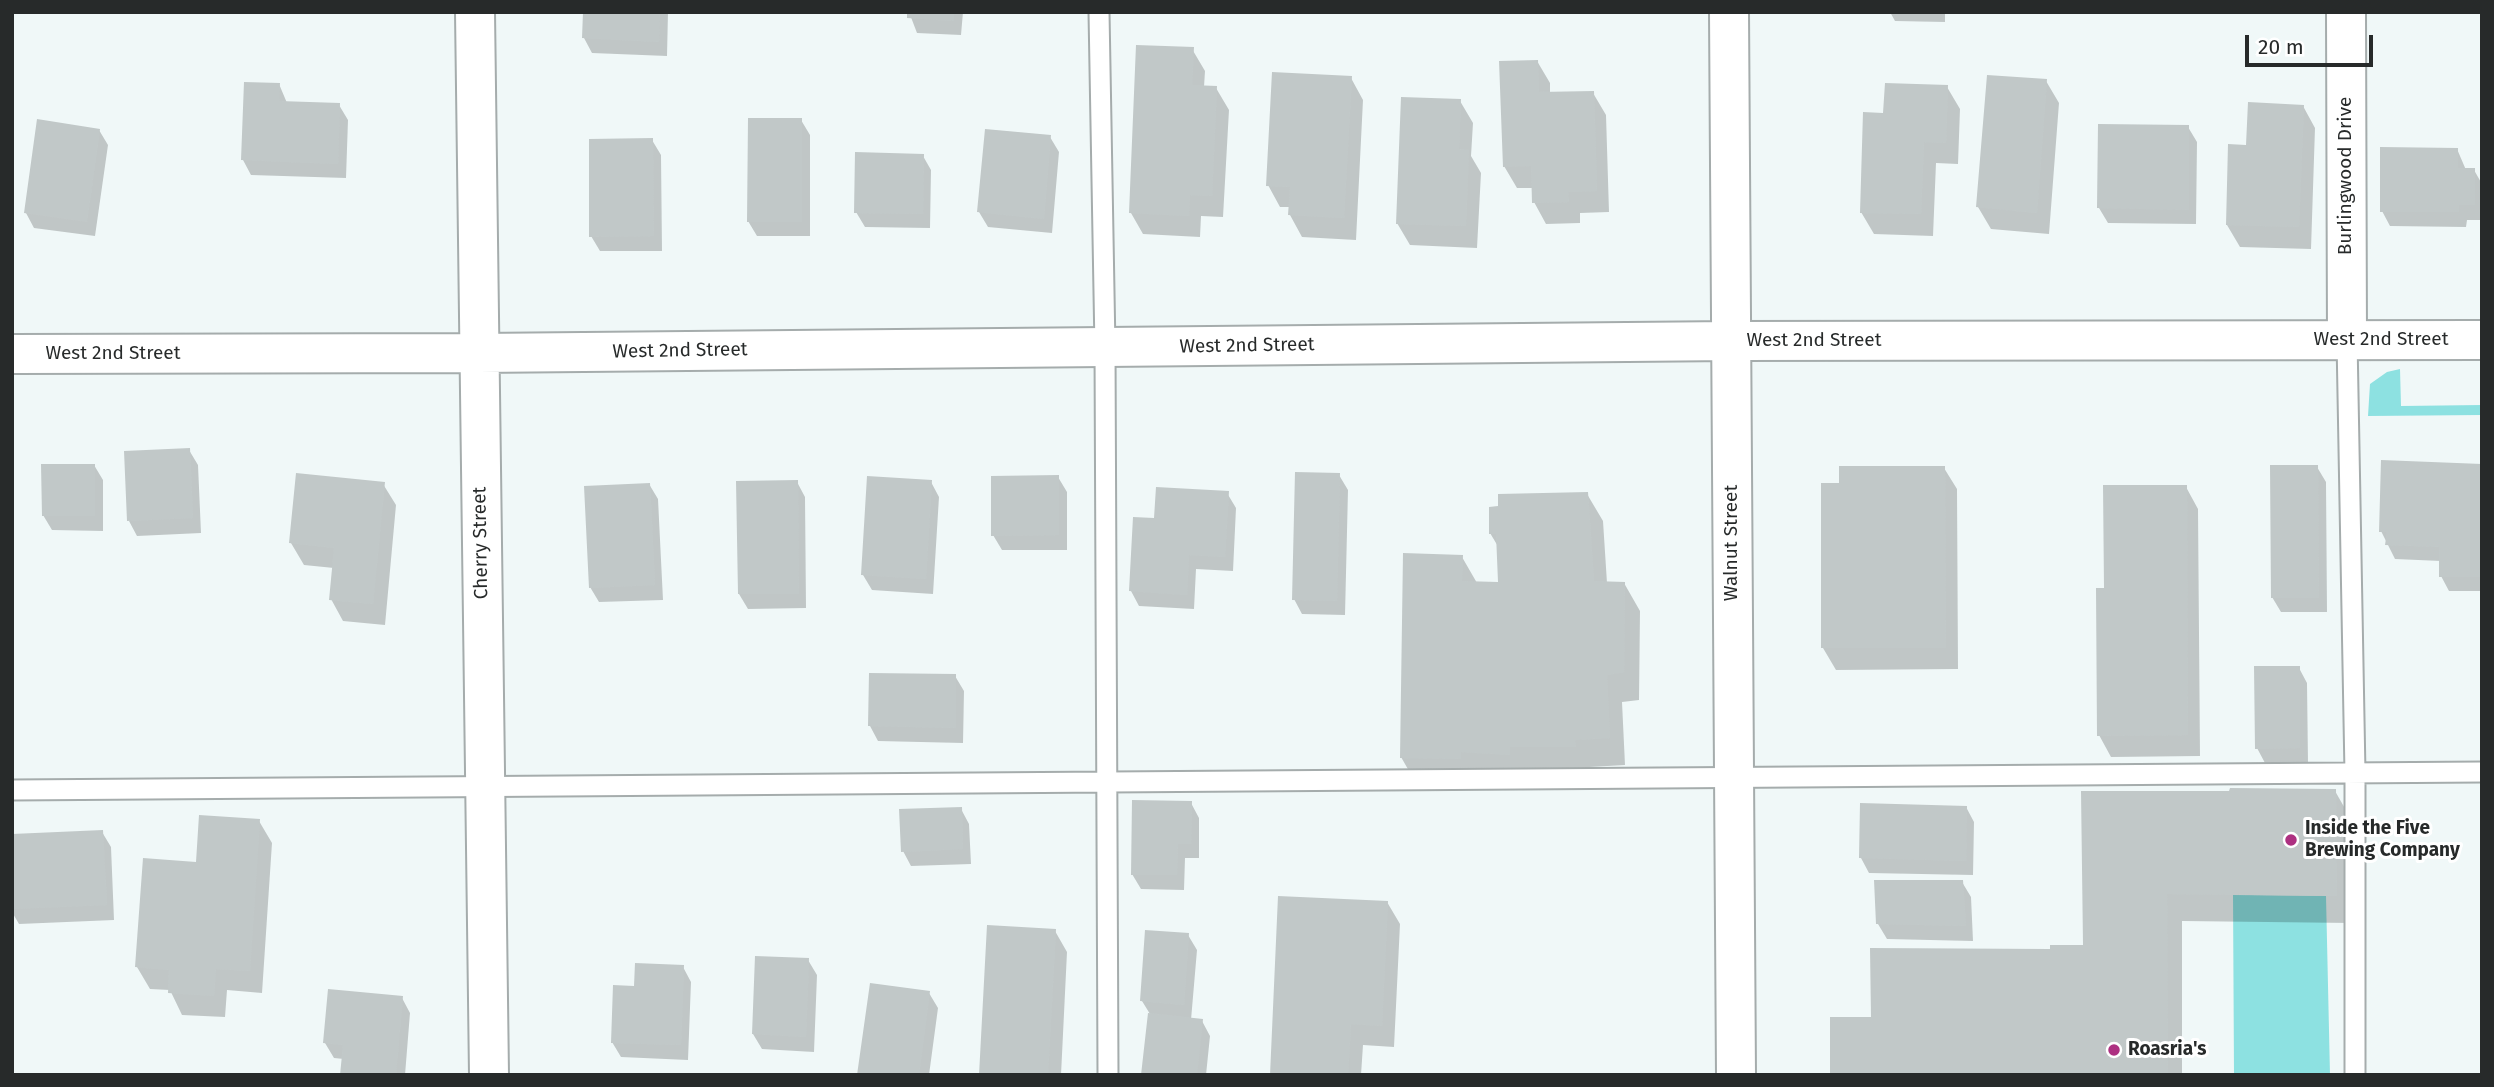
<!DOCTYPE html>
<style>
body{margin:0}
#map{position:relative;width:2494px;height:1087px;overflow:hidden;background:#f0f8f8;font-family:"Fira Sans",sans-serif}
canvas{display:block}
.frame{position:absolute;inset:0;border:14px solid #272a2a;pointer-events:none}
.scale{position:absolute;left:2245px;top:35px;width:128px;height:32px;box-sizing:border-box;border:4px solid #272a2a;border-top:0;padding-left:9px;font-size:21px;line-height:24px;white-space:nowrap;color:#272a2a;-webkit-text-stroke:5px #fff;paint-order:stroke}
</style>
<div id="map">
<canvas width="2494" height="1087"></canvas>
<div class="frame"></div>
<div class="scale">20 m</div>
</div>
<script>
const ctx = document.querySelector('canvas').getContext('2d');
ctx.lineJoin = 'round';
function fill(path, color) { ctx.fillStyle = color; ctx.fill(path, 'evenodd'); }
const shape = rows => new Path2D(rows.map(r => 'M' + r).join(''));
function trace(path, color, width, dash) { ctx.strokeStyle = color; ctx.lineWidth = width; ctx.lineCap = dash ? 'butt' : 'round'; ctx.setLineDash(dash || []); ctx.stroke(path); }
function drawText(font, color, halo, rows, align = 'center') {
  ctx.font = font + ' "Fira Sans",sans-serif'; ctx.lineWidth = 6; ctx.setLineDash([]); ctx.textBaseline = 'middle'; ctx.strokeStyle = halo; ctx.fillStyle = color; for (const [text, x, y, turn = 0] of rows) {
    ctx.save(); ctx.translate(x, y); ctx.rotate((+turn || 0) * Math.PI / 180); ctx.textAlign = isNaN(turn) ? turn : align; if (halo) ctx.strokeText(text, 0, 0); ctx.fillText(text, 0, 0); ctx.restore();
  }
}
fill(shape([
 [2400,369,2401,406,2482,405,2482,415,2368,416,2370,384,2387,372],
 [2233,895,2326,896,2330,1075,2234,1075]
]), '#8de1e1');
fill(shape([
 [585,12,668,12,667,56,592,53,584,38],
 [909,12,963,12,961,35,917,33],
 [1890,12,1945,12,1945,22,1895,21],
 [1192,49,1205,71,1204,87,1216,88,1229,110,1223,217,1201,216,1200,237,1143,234,1131,213],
 [1537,61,1550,83,1550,94,1593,93,1606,115,1609,212,1580,213,1580,223,1546,224,1534,202,1533,188,1517,188,1504,166],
 [1351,78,1363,100,1356,240,1302,237,1290,215,1290,207,1280,207,1268,185],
 [2046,81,2059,103,2049,234,1991,229,1978,207],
 [279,84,287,103,339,105,348,120,346,178,251,175,243,160],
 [1947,87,1960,109,1958,164,1936,163,1933,236,1874,234,1861,212,1885,115],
 [1460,101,1473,123,1471,156,1481,173,1477,248,1410,245,1397,223],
 [2303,106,2315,128,2311,249,2240,247,2227,225,2248,147],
 [801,120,810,135,810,236,757,236,748,221],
 [2188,127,2197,142,2196,224,2108,223,2099,208],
 [99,130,108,145,95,236,34,228,26,213],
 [1050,137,1059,152,1052,233,988,227,979,212],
 [652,140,661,155,662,251,600,251,591,236],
 [2457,149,2466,170,2474,170,2482,184,2482,220,2467,220,2466,227,2390,226,2382,211],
 [923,156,931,170,930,228,865,227,856,212],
 [189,450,198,465,201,533,137,536,129,521],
 [94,465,103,480,103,531,52,530,43,515],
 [2482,466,2482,591,2449,591,2441,576,2441,561,2395,559,2381,531],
 [2317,467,2326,482,2327,612,2281,612,2272,597],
 [1944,468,1957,489,1958,669,1836,670,1823,648,1841,485],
 [1339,475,1348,490,1345,615,1302,614,1294,599],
 [1058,477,1067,492,1067,550,1002,550,993,535],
 [797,482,805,497,806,608,748,609,739,594],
 [931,482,939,497,933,594,872,590,863,575],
 [383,484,396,505,385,625,343,621,331,599,334,568,304,565,291,543],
 [649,484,658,499,663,600,599,602,590,587],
 [2186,487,2198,509,2200,756,2111,757,2099,735],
 [1227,493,1236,508,1233,571,1196,569,1194,609,1139,606,1131,591,1155,520],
 [1587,494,1603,521,1607,583,1624,583,1640,611,1639,700,1622,702,1625,765,1590,767,1590,774,1417,785,1401,757,1462,557,1477,583,1500,583,1499,548,1490,533],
 [2299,668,2307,683,2308,763,2265,763,2257,748],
 [955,676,964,691,963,743,878,741,870,726],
 [2335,791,2351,819,2352,923,2182,921,2182,1075,1832,1075,2052,950,2084,947,2083,793],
 [1191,803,1199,818,1199,858,1185,858,1184,890,1141,889,1132,874],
 [1966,807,1974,822,1973,875,1869,873,1861,858],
 [961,809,969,824,971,864,911,866,903,851],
 [259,821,272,843,262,993,227,990,225,1017,182,1015,170,990,150,989,137,967,198,864],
 [102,832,111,847,114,920,19,924,12,912,12,836],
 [1962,882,1971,897,1973,941,1887,939,1878,924],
 [1387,902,1400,924,1394,1047,1363,1045,1361,1075,1271,1075],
 [1055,931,1067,952,1061,1075,981,1075],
 [1188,935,1197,950,1191,1020,1202,1021,1210,1036,1206,1075,1143,1075,1150,1014,1142,1001],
 [808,960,817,975,814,1052,762,1049,753,1034],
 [683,967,691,982,688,1060,621,1057,612,1042,635,987],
 [929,993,938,1008,929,1075,859,1075],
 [402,998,410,1013,405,1075,342,1075,344,1059,334,1058,325,1043]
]), '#0003');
fill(shape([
 [583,12,660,12,659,42,582,38],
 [907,12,954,12,954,21,907,18],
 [1136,45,1194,47,1192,85,1217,86,1212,196,1190,195,1189,216,1129,213],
 [1538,60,1539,92,1594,91,1597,191,1568,192,1569,202,1532,203,1531,166,1503,167,1499,61],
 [1272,72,1352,76,1344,218,1288,215,1290,187,1266,186],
 [1987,75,2047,79,2037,213,1976,207],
 [244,82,280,83,279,101,340,103,338,164,241,160],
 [1885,83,1948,85,1946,143,1924,142,1921,214,1860,213,1863,112,1883,113],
 [1401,97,1461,99,1459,149,1469,150,1466,226,1396,224],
 [2248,102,2304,105,2299,227,2226,225,2228,144,2246,145],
 [748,118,802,118,802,222,747,222],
 [37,119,100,129,87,222,24,213],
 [2098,124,2189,125,2189,210,2097,208],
 [985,129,1051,135,1044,219,977,212],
 [653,138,654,236,589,237,589,139],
 [2380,147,2458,148,2458,168,2475,168,2475,205,2459,205,2459,212,2380,212],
 [855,152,924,154,923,214,854,213],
 [190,448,193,518,127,521,124,451],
 [2381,460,2482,464,2482,577,2439,577,2439,547,2385,545,2387,532,2379,532],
 [41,464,95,464,95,516,42,516],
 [2270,465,2318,465,2319,598,2271,598],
 [1839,466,1945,466,1946,648,1821,648,1821,483,1839,483],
 [1295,472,1340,473,1337,601,1292,600],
 [296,473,385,482,373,604,329,600,334,548,289,543],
 [1059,475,1059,535,991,536,991,476],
 [867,476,932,480,926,579,861,575],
 [798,480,799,594,738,594,736,481],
 [650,483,655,585,589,588,584,486],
 [2103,485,2187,485,2188,735,2097,736,2096,588,2104,588],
 [1156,487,1229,491,1225,557,1189,555,1187,595,1129,591,1133,517,1154,518],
 [1588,492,1594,581,1625,582,1624,672,1607,675,1610,738,1575,740,1576,747,1510,747,1510,755,1461,752,1461,759,1400,758,1403,553,1463,555,1462,581,1498,582,1496,534,1489,534,1489,507,1498,506,1498,494],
 [2254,666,2300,666,2300,748,2255,749],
 [869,673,956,674,956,728,868,726],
 [2230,788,2336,789,2337,896,2167,894,2168,1075,1830,1075,1830,1017,1871,1017,1870,948,2050,949,2050,945,2083,945,2081,791,2229,791],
 [1132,800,1192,801,1191,844,1178,844,1177,875,1131,875],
 [1860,803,1967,806,1966,861,1859,858],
 [962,807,963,849,901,852,899,809],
 [199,815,260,819,250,971,216,969,214,996,168,993,169,970,135,967,143,858,196,862],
 [103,830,107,905,12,909,12,834],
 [1874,880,1963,880,1966,926,1876,924],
 [1278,896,1388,901,1382,1026,1351,1024,1348,1075,1270,1075],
 [987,925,1056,929,1048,1075,979,1075],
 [1145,930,1189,933,1184,1005,1140,1001],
 [755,956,809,958,806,1037,752,1034],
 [635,963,684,965,681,1045,611,1043,613,985,634,986],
 [870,983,930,991,919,1075,857,1075],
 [328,989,403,996,396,1075,340,1075,343,1045,323,1043],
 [1148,1013,1203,1019,1197,1075,1141,1075]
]), '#c1c8c8');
const service = shape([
 [1099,12,1105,348,1108,1075],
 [2347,340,2355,773,2355,1075],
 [12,790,2482,772]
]);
const minor = shape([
 [475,12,489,1075],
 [1729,12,1736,1075],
 [2346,12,2347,340],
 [12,354,479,353,1731,341,2482,340]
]);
trace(service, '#a5acac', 23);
trace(minor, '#a5acac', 42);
trace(service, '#fff', 19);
trace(minor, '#fff', 38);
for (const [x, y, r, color] of [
 [2291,840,7,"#ad3081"],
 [2114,1050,7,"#ad3081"]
]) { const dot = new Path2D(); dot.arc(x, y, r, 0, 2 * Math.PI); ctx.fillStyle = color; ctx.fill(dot); trace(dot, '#fff', 2.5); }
drawText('19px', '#272a2a', '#fff', [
 ["Burlingwood Drive",2346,176,-90],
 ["West 2nd Street",2381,340],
 ["West 2nd Street",1814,341],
 ["West 2nd Street",1247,346,-1],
 ["West 2nd Street",680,351,-1],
 ["West 2nd Street",113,354],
 ["Cherry Street",481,543,-91],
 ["Walnut Street",1732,543,-90]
]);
drawText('bold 19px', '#272a2a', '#fff', [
 ["Inside the Five",2305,829],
 ["Brewing Company",2305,851],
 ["Roasria's",2128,1050]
], 'left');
</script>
